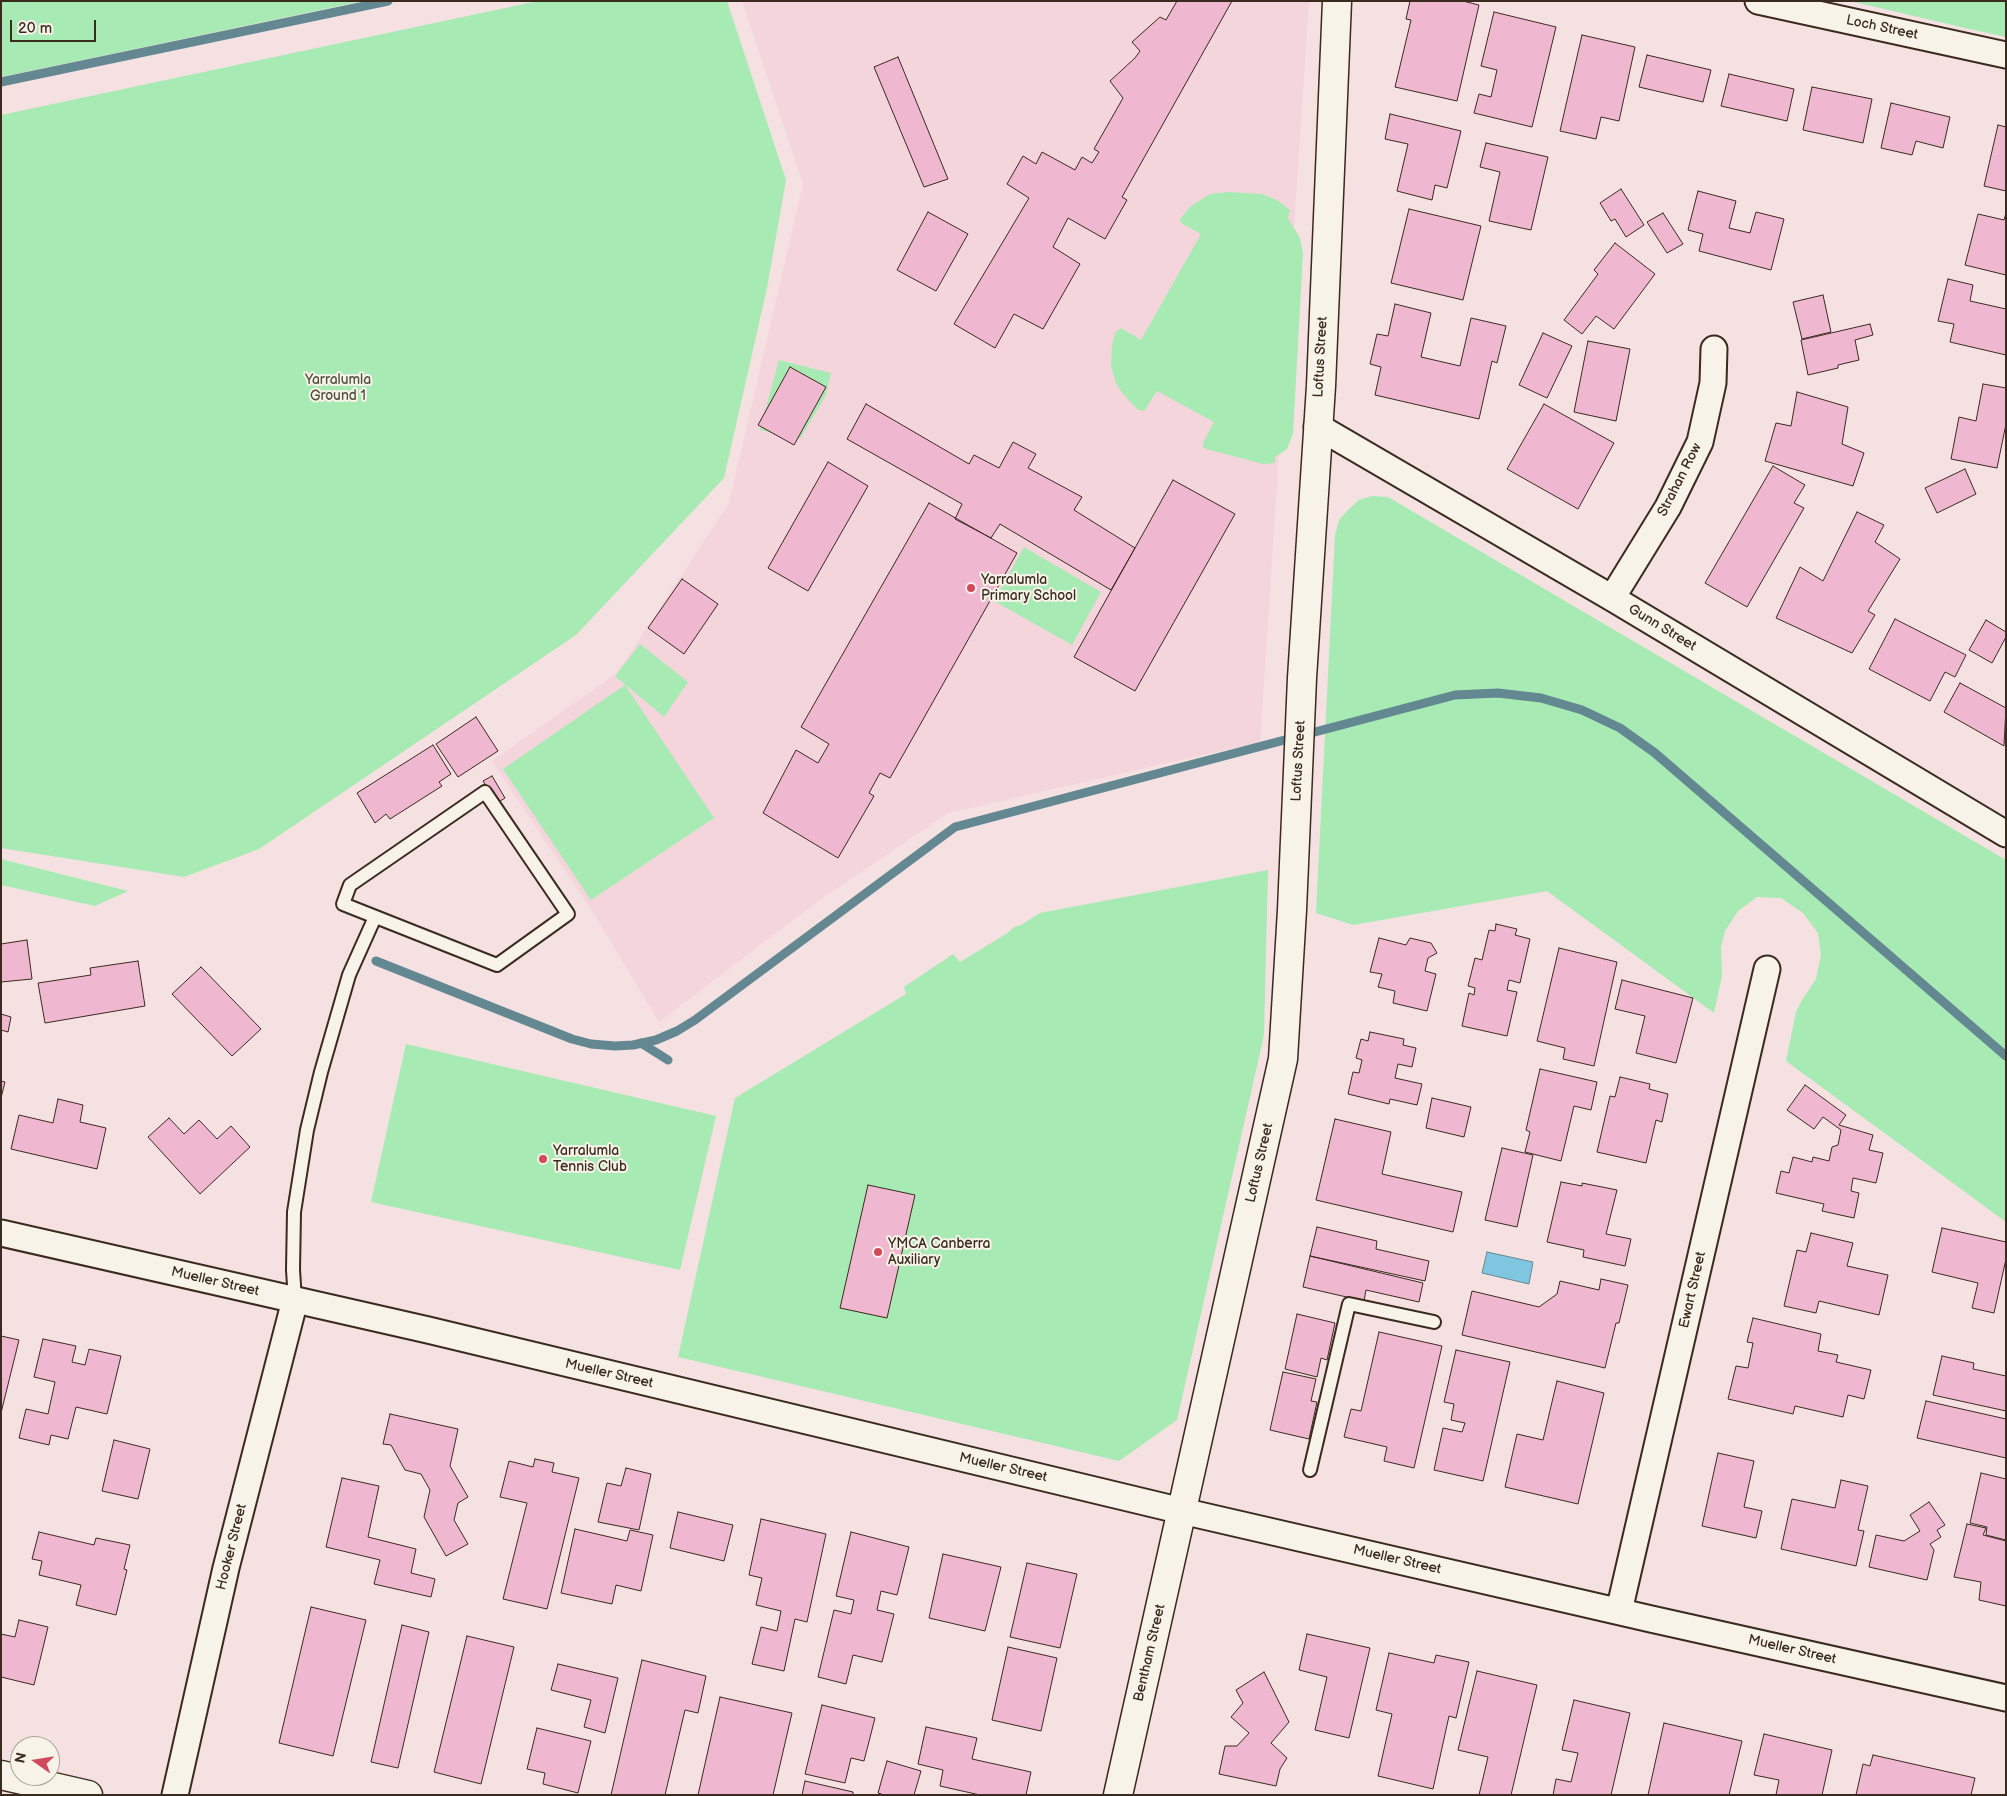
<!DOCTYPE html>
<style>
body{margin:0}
#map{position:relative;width:2007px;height:1796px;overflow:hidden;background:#f5e1e1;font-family:"Balsamiq Sans",sans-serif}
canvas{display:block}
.frame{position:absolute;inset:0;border:2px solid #3b2a1e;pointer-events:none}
.north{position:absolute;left:10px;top:1736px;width:50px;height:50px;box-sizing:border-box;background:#f7f3e8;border:1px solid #aca397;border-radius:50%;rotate:283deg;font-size:14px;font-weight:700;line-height:20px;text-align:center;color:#3b2a1e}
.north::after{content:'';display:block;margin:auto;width:18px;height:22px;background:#d1495b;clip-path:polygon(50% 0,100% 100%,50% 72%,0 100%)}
.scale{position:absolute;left:10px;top:20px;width:86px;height:22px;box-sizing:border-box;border:2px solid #3b2a1e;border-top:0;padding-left:6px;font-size:15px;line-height:18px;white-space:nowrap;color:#3b2a1e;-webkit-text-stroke:4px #f7f3e8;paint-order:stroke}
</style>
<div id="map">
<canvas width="2007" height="1796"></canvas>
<div class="frame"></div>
<div class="north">N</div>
<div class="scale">20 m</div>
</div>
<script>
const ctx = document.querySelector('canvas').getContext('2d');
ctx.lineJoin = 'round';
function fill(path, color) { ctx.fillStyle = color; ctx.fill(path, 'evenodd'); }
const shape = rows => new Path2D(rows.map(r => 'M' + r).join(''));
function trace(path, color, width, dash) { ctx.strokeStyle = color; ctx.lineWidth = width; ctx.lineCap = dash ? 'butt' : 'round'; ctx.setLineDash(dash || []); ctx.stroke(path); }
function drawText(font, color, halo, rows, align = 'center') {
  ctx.font = font + ' "Balsamiq Sans",sans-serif'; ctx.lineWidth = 4; ctx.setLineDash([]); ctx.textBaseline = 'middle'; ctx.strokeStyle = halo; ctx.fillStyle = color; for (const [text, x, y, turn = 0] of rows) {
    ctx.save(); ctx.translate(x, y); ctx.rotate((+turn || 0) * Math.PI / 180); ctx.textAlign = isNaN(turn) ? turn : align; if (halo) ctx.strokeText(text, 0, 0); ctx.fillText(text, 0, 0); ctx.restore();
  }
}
fill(shape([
 [742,1,1309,1,1260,742,948,813,817,902,659,1022,597,919,492,761,617,673,729,503,803,184]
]), '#f4d5dc');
fill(shape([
 [1,1,363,1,1,77],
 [538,1,727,1,786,180,767,288,724,478,576,635,259,849,184,877,1,848,1,115],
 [1850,1,2006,1,2006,37,1965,28],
 [1228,192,1262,194,1277,200,1290,210,1288,218,1300,238,1303,253,1293,434,1287,449,1275,457,1275,463,1263,464,1203,448,1203,443,1214,422,1157,391,1144,411,1138,410,1123,394,1116,383,1111,366,1112,346,1115,333,1121,328,1141,340,1201,234,1181,223,1180,219,1191,206,1210,194],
 [779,360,831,373,826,395,800,439,760,430],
 [1372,496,1388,497,2006,860,2006,1222,1786,1061,1796,1012,1802,1000,1816,979,1821,955,1818,933,1803,913,1781,898,1757,897,1738,911,1725,931,1721,947,1722,976,1714,1013,1547,891,1353,925,1316,913,1335,535,1339,520,1348,510,1359,500],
 [1024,547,1101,592,1072,645,994,601],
 [640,644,688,682,664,717,615,676],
 [625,685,714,818,591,900,503,769],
 [1,859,128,891,95,906,1,885],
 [1268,870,1264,1035,1177,1420,1119,1461,678,1357,735,1098,906,994,904,987,953,954,960,962,1006,934,1014,927,1021,925,1040,913],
 [406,1044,716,1116,680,1270,371,1202]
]), '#a8eab3');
const water = shape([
 [1487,1252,1533,1262,1529,1284,1482,1273,1487,1252]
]);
fill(water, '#7fc7e0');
trace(water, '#648892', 1);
trace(shape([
 [1,82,388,1],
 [376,961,572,1039,591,1044,615,1046,633,1045,656,1040,677,1031,695,1020,955,827,1455,695,1498,693,1541,698,1582,710,1620,728,1655,753,2006,1056],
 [641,1043,668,1060]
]), '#648892', 9);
const building = shape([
 [1177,1,1232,1,1122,197,1127,200,1105,239,1068,218,1053,247,1080,264,1043,329,1014,314,995,348,954,324,1029,198,1007,184,1023,156,1036,164,1042,152,1075,170,1082,157,1092,163,1099,152,1094,149,1123,98,1110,81,1135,58,1140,51,1132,42,1160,17,1166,20,1177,1],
 [1410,1,1463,1,1479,5,1457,101,1395,87,1411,20,1406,19,1410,1],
 [1494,12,1556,27,1532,127,1474,113,1479,94,1491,97,1497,70,1481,66,1494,12],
 [1582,35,1635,47,1619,121,1601,117,1596,139,1560,131,1582,35],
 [1647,55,1711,70,1703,102,1639,87,1647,55],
 [898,57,948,179,924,187,874,67,898,57],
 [1729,74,1794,89,1787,121,1721,106,1729,74],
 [1812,87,1872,99,1863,143,1803,130,1812,87],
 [1891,103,1950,117,1943,148,1916,141,1912,155,1881,148,1891,103],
 [1390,114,1461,131,1447,188,1435,185,1432,200,1397,191,1408,144,1385,139,1390,114],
 [1998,125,2006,127,2006,191,1984,186,1998,125],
 [1486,143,1548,157,1531,230,1489,221,1500,172,1480,167,1486,143],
 [1621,189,1644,225,1626,237,1615,219,1611,221,1600,203,1621,189],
 [1698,191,1736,201,1729,228,1750,233,1756,212,1784,219,1771,270,1699,251,1703,234,1688,230,1698,191],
 [1409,209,1481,226,1463,300,1391,283,1409,209],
 [928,212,968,234,936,291,897,270,928,212],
 [1663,213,1683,244,1667,253,1647,222,1663,213],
 [2006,213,2006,275,1965,265,1978,214,2004,220,2006,213],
 [1615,243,1655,274,1614,329,1596,316,1582,334,1564,320,1598,274,1594,270,1615,243],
 [1948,279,1973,285,1970,301,2006,309,2006,355,1950,342,1954,324,1938,321,1948,279],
 [1823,295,1831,332,1802,339,1793,302,1823,295],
 [1395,304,1431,313,1421,357,1460,366,1471,318,1506,326,1497,363,1492,361,1479,419,1375,395,1381,367,1370,364,1377,334,1388,336,1395,304],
 [1870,324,1873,335,1855,340,1859,360,1838,365,1838,368,1808,375,1801,340,1870,324],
 [1543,333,1572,346,1547,398,1519,385,1543,333],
 [1588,341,1630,349,1616,421,1574,412,1588,341],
 [790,367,826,387,794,445,758,425,790,367],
 [1983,384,2006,388,2006,424,1997,468,1951,459,1959,417,1976,421,1983,384],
 [1797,392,1848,407,1842,444,1864,453,1853,486,1765,461,1776,423,1791,426,1797,392],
 [866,404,969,464,974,455,999,468,1013,442,1036,454,1028,468,1082,497,1074,510,1135,548,1111,590,1000,524,991,538,955,519,962,504,847,439,866,404],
 [1544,404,1614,443,1578,509,1507,469,1544,404],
 [828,462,868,486,808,591,768,568,828,462],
 [1773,466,1805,485,1794,503,1804,508,1747,607,1705,583,1773,466],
 [1965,469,1976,494,1937,513,1925,488,1965,469],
 [1173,480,1235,514,1135,691,1074,657,1173,480],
 [929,503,1017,553,890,778,880,773,869,793,874,796,838,858,763,813,796,750,818,763,829,744,801,727,929,503],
 [1857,512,1884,525,1875,542,1900,559,1868,611,1875,615,1852,653,1776,618,1800,567,1823,581,1857,512],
 [682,579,718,604,684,654,648,628,682,579],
 [1895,619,1966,655,1955,677,1945,672,1930,701,1869,669,1895,619],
 [1986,620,2006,632,2006,637,1992,663,1969,650,1986,620],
 [1960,683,2006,708,2004,746,1944,712,1960,683],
 [476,717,498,751,458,777,436,744,476,717],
 [433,745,451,774,439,782,442,786,390,819,386,814,375,823,357,793,433,745],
 [492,776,505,798,497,803,483,781,492,776],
 [1496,924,1517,929,1515,935,1530,939,1520,983,1509,980,1507,990,1517,992,1507,1036,1462,1026,1469,993,1474,995,1475,988,1468,986,1475,958,1482,960,1489,930,1495,931,1496,924],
 [1379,938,1406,945,1410,938,1431,943,1437,953,1428,958,1425,971,1436,974,1427,1011,1393,1003,1395,991,1378,987,1382,974,1370,972,1379,938],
 [27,940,32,979,1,982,1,944,27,940],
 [1559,948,1617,962,1594,1066,1563,1059,1565,1048,1537,1041,1559,948],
 [138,961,145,1006,45,1023,38,983,91,975,90,968,138,961],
 [201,967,261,1029,232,1056,172,994,201,967],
 [1622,980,1693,998,1676,1063,1636,1053,1645,1016,1615,1009,1622,980],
 [1,1014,11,1017,8,1032,1,1030,1,1014],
 [1370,1032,1404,1039,1403,1045,1416,1048,1412,1067,1398,1064,1395,1078,1422,1084,1417,1105,1390,1099,1389,1104,1348,1094,1353,1072,1359,1073,1362,1060,1356,1058,1361,1039,1368,1041,1370,1032],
 [1540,1069,1597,1082,1591,1110,1574,1106,1561,1161,1525,1152,1530,1132,1526,1130,1540,1069],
 [1620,1077,1650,1084,1649,1089,1668,1094,1662,1122,1656,1120,1646,1163,1597,1152,1610,1096,1615,1097,1620,1077],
 [1,1081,5,1082,1,1098,1,1081],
 [1805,1085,1846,1115,1839,1125,1873,1135,1869,1150,1883,1153,1876,1183,1853,1178,1851,1191,1859,1193,1854,1218,1822,1211,1824,1204,1776,1193,1781,1171,1789,1173,1793,1157,1812,1162,1813,1157,1829,1161,1832,1147,1838,1145,1841,1130,1823,1117,1814,1129,1787,1110,1805,1085],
 [1432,1098,1471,1107,1464,1137,1426,1128,1432,1098],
 [58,1099,83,1105,80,1122,106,1128,97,1169,11,1149,19,1115,53,1123,58,1099],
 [169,1118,184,1134,199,1120,217,1139,231,1126,250,1147,200,1194,148,1137,169,1118],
 [1335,1119,1391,1132,1382,1174,1462,1192,1453,1232,1316,1200,1335,1119],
 [1502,1148,1533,1155,1517,1227,1485,1220,1502,1148],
 [1561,1182,1582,1186,1582,1183,1617,1190,1606,1234,1631,1239,1625,1266,1583,1257,1584,1250,1547,1242,1561,1182],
 [868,1185,915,1195,887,1318,840,1308,868,1185],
 [1317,1227,1377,1241,1376,1249,1429,1261,1425,1281,1310,1256,1317,1227],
 [1942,1228,2006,1242,2006,1259,1994,1313,1972,1308,1978,1283,1932,1272,1942,1228],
 [1811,1233,1853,1243,1847,1266,1888,1275,1879,1315,1819,1301,1816,1313,1784,1306,1797,1250,1806,1252,1811,1233],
 [1310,1256,1423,1283,1419,1302,1366,1290,1364,1301,1303,1287,1310,1256],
 [1601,1279,1628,1285,1619,1323,1616,1323,1605,1368,1462,1335,1472,1291,1539,1307,1557,1294,1560,1281,1599,1290,1601,1279],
 [1297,1314,1335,1323,1327,1360,1321,1358,1317,1377,1285,1369,1297,1314],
 [1753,1318,1821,1334,1818,1351,1838,1355,1836,1362,1871,1370,1864,1399,1848,1395,1843,1417,1795,1406,1793,1414,1728,1399,1736,1366,1748,1368,1753,1343,1747,1342,1753,1318],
 [1379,1332,1442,1346,1414,1468,1384,1461,1387,1447,1344,1437,1351,1409,1361,1411,1379,1332],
 [1,1336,19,1340,1,1413,1,1336],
 [43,1339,76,1346,72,1362,85,1365,89,1349,121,1356,107,1414,76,1407,68,1439,51,1435,49,1445,19,1438,26,1409,48,1414,55,1382,34,1377,43,1339],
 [1456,1350,1510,1362,1483,1481,1434,1470,1443,1428,1462,1432,1465,1423,1451,1420,1454,1404,1444,1402,1456,1350],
 [1942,1356,1974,1363,1973,1369,2006,1376,2006,1411,1933,1395,1942,1356],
 [1283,1372,1316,1379,1311,1401,1317,1402,1309,1439,1270,1430,1283,1372],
 [1557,1381,1604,1393,1578,1504,1505,1487,1517,1434,1543,1440,1557,1381],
 [1926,1401,2006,1419,2006,1458,1917,1438,1926,1401],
 [390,1414,458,1429,450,1466,468,1497,458,1503,454,1520,468,1544,446,1556,424,1517,430,1490,421,1474,405,1470,391,1445,383,1444,390,1414],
 [114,1440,150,1449,138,1499,102,1491,114,1440],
 [1718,1453,1754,1461,1744,1507,1762,1511,1756,1538,1702,1526,1718,1453],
 [535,1459,554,1463,552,1472,579,1478,547,1609,503,1599,527,1503,500,1497,509,1461,533,1467,535,1459],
 [626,1468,651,1474,639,1530,598,1522,607,1483,621,1486,626,1468],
 [1981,1473,2006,1479,2006,1540,1986,1535,1987,1527,1970,1523,1981,1473],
 [342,1478,379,1486,368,1537,416,1549,411,1573,435,1579,431,1597,374,1584,380,1560,326,1547,342,1478],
 [1841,1480,1868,1486,1858,1530,1864,1531,1856,1566,1781,1549,1792,1499,1835,1508,1841,1480],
 [1929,1502,1945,1525,1937,1530,1941,1537,1930,1544,1934,1550,1927,1580,1869,1567,1876,1535,1904,1541,1920,1531,1910,1515,1929,1502],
 [678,1512,733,1525,724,1561,670,1548,678,1512],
 [761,1519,826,1534,807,1622,795,1619,784,1671,752,1664,761,1627,777,1631,781,1611,756,1605,762,1578,749,1575,761,1519],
 [1967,1524,1986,1528,1983,1535,2006,1541,2006,1606,1979,1600,1981,1582,1954,1577,1967,1524],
 [575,1529,627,1541,630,1530,653,1535,641,1591,616,1585,612,1604,561,1593,575,1529],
 [39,1532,94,1545,96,1538,130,1545,124,1569,127,1570,116,1615,76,1605,81,1585,39,1575,42,1561,32,1559,39,1532],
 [851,1532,909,1547,897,1595,881,1591,877,1610,894,1614,882,1662,853,1655,846,1684,818,1677,834,1610,851,1614,854,1600,836,1596,851,1532],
 [943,1554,1001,1567,985,1631,929,1618,943,1554],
 [1027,1563,1077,1574,1060,1648,1010,1637,1027,1563],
 [311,1607,366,1620,333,1756,279,1743,311,1607],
 [19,1620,48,1627,34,1685,1,1677,1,1634,15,1637,19,1620],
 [402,1625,429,1632,398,1768,371,1762,402,1625],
 [1307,1634,1370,1648,1349,1738,1315,1730,1327,1677,1299,1670,1307,1634],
 [467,1636,514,1647,481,1784,434,1772,467,1636],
 [1008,1647,1057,1658,1041,1731,992,1720,1008,1647],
 [1389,1653,1434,1663,1436,1655,1469,1662,1456,1718,1449,1716,1433,1789,1378,1776,1392,1714,1376,1710,1389,1653],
 [642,1660,706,1676,698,1713,685,1710,665,1795,611,1795,642,1660],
 [558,1664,618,1678,605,1733,584,1727,591,1700,551,1690,558,1664],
 [1477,1671,1537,1685,1511,1795,1479,1795,1488,1757,1458,1750,1477,1671],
 [1264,1672,1289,1722,1271,1743,1287,1758,1280,1769,1276,1786,1219,1774,1225,1746,1237,1746,1249,1733,1231,1717,1243,1703,1236,1690,1264,1672],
 [720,1697,792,1713,773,1795,698,1795,720,1697],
 [1574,1700,1630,1713,1611,1795,1553,1795,1556,1779,1571,1782,1578,1753,1562,1750,1574,1700],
 [822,1705,875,1718,864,1761,851,1758,845,1783,805,1774,822,1705],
 [1664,1723,1742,1741,1729,1795,1648,1795,1664,1723],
 [926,1727,977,1738,972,1759,1031,1772,1026,1795,980,1795,940,1786,943,1770,918,1764,926,1727],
 [537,1728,591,1741,578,1793,543,1784,545,1773,527,1769,537,1728],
 [1764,1734,1832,1750,1822,1795,1776,1795,1779,1780,1754,1775,1764,1734],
 [1873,1755,1975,1778,1971,1795,1856,1795,1863,1764,1870,1766,1873,1755],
 [887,1761,921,1771,914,1795,884,1795,878,1793,887,1761],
 [805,1781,853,1792,853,1795,802,1795,805,1781]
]);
fill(building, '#f0b8d0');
trace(building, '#3b2a1e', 1);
const lane = shape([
 [485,792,568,914,497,965,343,904,350,885,485,792],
 [295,1300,293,1270,294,1212,307,1130,321,1072,349,975,375,917],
 [1310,1470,1349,1304,1434,1322]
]);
const street = shape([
 [1758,1,2006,55],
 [1317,426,1612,598,2006,834],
 [1612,598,1668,507,1700,442,1713,383,1714,349],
 [1,1233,428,1330,1182,1511,1651,1619,2006,1698],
 [1619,1611,1767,969],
 [175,1795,226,1568,295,1300]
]);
const secondary = shape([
 [1,1775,88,1795],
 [1118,1795,1283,1059,1292,910,1302,678,1321,386,1337,1]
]);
trace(lane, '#3b2a1e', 16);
trace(street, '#3b2a1e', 29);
trace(secondary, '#3b2a1e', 31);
trace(lane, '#f7f3e8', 12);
trace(street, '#f7f3e8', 25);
trace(secondary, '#f7f3e8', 28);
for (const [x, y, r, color] of [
 [971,588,5,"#d1495b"],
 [543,1159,5,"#d1495b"],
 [878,1252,5,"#d1495b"]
]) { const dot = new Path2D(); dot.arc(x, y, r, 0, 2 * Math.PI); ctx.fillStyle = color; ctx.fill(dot); trace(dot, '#f7f3e8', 2); }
drawText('14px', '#3b2a1e', '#f7f3e8', [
 ["Loch Street",1882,28,12],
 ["Loftus Street",1321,357,-87],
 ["Strahan Row",1680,480,-63],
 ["Gunn Street",1662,628,31],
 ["Loftus Street",1299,761,-87],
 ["Loftus Street",1260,1163,-77],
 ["Mueller Street",215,1282,13],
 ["Ewart Street",1693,1290,-77],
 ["Mueller Street",609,1374,13],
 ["Mueller Street",1003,1468,13],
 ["Hooker Street",232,1547,-76],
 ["Mueller Street",1397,1560,13],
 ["Mueller Street",1792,1650,13],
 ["Bentham Street",1150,1653,-77]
]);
drawText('14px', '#51503c', '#f7f3e8', [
 ["Yarralumla",338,380],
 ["Ground 1",338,396]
]);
drawText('14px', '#3b2a1e', '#f7f3e8', [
 ["Yarralumla",981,580],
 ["Primary School",981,596],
 ["Yarralumla",553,1151],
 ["Tennis Club",553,1167],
 ["YMCA Canberra",888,1244],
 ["Auxiliary",888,1260]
], 'left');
</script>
